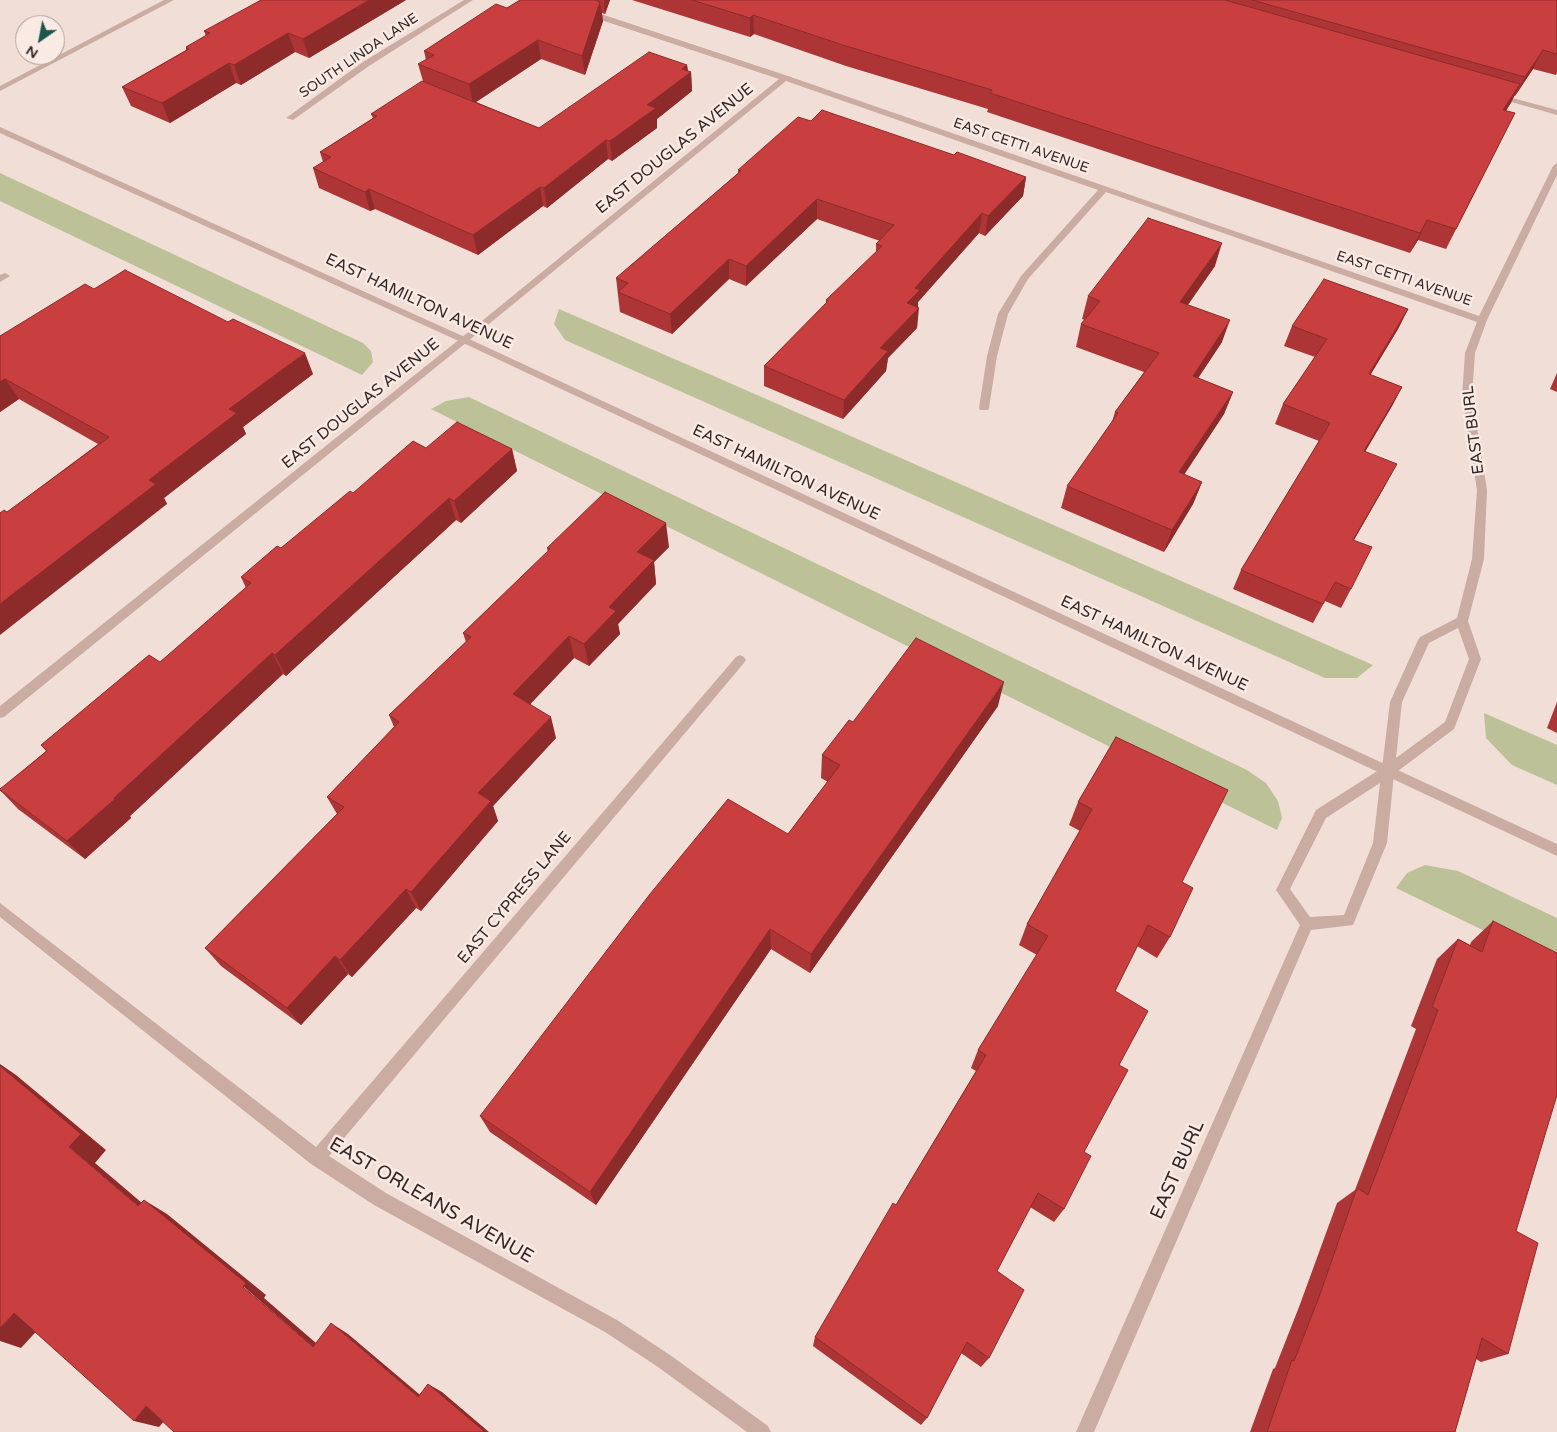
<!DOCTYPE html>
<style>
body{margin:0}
#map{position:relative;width:1557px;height:1432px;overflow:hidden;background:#f1dfd7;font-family:"Varela Round",sans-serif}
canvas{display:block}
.north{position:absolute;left:15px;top:15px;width:50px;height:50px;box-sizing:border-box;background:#f9eae4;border:1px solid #aa9c98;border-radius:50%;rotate:213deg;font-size:14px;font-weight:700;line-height:20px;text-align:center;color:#342725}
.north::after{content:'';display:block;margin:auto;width:18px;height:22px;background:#1a574c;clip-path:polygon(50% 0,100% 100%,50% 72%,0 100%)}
</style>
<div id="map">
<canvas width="1557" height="1432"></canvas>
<div class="north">N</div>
</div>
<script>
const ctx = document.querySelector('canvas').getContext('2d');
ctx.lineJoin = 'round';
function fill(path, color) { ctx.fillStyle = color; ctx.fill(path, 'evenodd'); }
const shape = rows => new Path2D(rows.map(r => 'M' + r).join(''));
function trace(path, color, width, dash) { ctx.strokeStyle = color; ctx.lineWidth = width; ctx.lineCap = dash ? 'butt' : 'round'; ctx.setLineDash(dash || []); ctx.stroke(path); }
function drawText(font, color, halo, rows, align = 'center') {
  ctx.font = font + ' "Varela Round",sans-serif'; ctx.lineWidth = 5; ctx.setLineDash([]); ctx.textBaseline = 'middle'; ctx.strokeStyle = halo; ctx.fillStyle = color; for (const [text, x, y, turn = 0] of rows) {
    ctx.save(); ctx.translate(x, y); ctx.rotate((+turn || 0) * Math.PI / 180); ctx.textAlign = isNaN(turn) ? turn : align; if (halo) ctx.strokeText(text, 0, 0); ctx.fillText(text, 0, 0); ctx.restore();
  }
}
fill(shape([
 [0,173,363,343,371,351,373,362,362,375,0,201],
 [559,309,716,377,1373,665,1357,678,1325,678,565,340,554,324],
 [469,397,1247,770,1266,783,1278,801,1282,818,1277,830,431,409,446,401],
 [1484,713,1557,745,1557,785,1512,765,1486,738],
 [1425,865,1458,871,1557,918,1557,966,1396,888,1407,873]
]), '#bdc197');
fill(shape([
 [464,0,473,0,369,66,293,120,286,118,363,62,464,0],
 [583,10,589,10,788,76,1479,316,1553,166,1557,163,1557,175,1487,320,1475,353,1472,396,1487,490,1484,559,1468,621,1481,659,1454,729,1394,774,1387,843,1353,925,1311,930,1094,1432,1076,1432,1300,925,1276,890,1316,810,1382,768,1390,702,1418,640,1420,637,1457,618,1472,559,1477,490,1462,396,1465,353,1477,322,1106,192,1028,279,1008,314,997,356,989,408,988,410,980,410,979,408,987,356,998,314,1021,276,1098,190,786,81,467,342,4,717,0,718,0,706,461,338,779,79,583,14,583,10],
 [1458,628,1469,659,1445,722,1396,758,1402,702,1429,643,1458,628],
 [1380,783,1373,843,1344,915,1310,917,1290,889,1326,818,1380,783],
 [1494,93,1557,110,1557,115,1494,97,1494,93],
 [5,273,10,276,0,282,0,275,5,273],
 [740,655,744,657,746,660,744,663,329,1156,386,1193,617,1320,670,1355,768,1426,771,1432,747,1432,658,1367,605,1332,374,1205,311,1164,0,917,0,903,316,1147,736,657,740,655]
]), '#caaca3');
fill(shape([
 [164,0,174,0,0,91,0,86,164,0],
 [0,127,467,338,1557,844,1557,856,461,342,0,133,0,127]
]), '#caaca3');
fill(shape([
 [406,0,309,58,295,52,241,85,236,83,170,123,131,106,122,87,186,50,186,47,206,36,204,31],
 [520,0,610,0,605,14,602,13,603,21,585,75,541,59,476,102,539,128,687,65,688,71,691,72,692,91,657,119,657,128,612,161,608,159,547,208,543,206,478,255,375,209,370,211,319,188,313,168,323,162,320,152,373,118,371,114,423,81,418,64,426,60,424,51,507,8],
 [632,0,1557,0,1557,73,1556,75,1533,69,1515,96,1514,96,1506,111,1515,113,1446,249,1418,240,1410,253,987,112,988,109,846,66,754,34,750,37],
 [811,121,954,155,1026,177,1023,196,985,236,979,233,918,302,917,328,888,358,886,371,843,419,764,386,764,366,826,304,826,300,876,253,876,244,880,241,817,219,746,286,729,279,672,334,620,312,616,278,738,173,738,170],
 [1215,266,1188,305,1222,342,1198,378,1233,392,1224,414,1184,475,1202,482,1193,504,1164,552,1061,508,1067,486,1112,422,1115,412,1144,372,1076,347,1081,324,1085,320,1082,319,1088,296],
 [94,289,313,374,243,427,246,434,164,498,167,504,7,512,98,444,19,399,0,412,0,336],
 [1408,309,1398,329,1370,375,1402,387,1392,406,1365,452,1386,484,1354,540,1351,589,1341,608,1325,601,1313,623,1233,589,1241,570,1319,441,1275,424,1283,404,1315,357,1284,346,1292,326],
 [1557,373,1557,392,1550,389],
 [426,448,512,449,517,471,461,523,456,520,286,676,283,674,130,816,131,818,85,859,18,809,0,790,46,751,41,745,160,662,246,588,241,577,281,548,353,493],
 [669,547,654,562,656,584,618,624,620,634,589,666,574,658,530,704,556,738,493,806,498,821,421,911,416,908,352,977,348,974,301,1025,221,966,205,948,337,814,327,797,394,727,389,715,466,642,463,633,548,552,547,548],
 [1557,702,1557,733,1547,728],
 [998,706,810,973,771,949,596,1205,490,1132,480,1116,788,834,828,782,821,778,822,755,853,722],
 [1116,737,1182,882,1170,937,1157,958,1137,946,1115,991,1119,1065,1084,1152,1064,1209,1054,1222,1030,1207,997,1271,989,1358,981,1367,961,1353,927,1418,921,1425,813,1346,815,1337,896,1205,976,1071,971,1068,978,1050,1037,955,1019,945,1027,924,1080,831,1069,825,1078,802],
 [1493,921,1516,1231,1508,1354,1481,1362,1476,1359,1455,1432,1250,1432,1273,1369,1275,1368,1299,1307,1337,1203,1355,1190,1416,1029,1411,1026,1437,959,1458,939,1470,945,1471,942]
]), '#ad3535');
fill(shape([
 [369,0,406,0,309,58,303,39],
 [604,0,610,0,605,14],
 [600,2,603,21,585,75,582,56],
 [753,15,754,34,750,37,750,18],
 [288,33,295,52,241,85,234,65],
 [538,40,541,59,473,104,469,84],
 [1543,50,1533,69,1515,96,1525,77],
 [229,63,236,83,170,123,162,103],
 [687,65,688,74,691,72,692,91,657,119,657,128,612,161,610,141,647,105,682,69],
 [1520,84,1511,103,1494,129,1503,110],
 [606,140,608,159,547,208,544,188],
 [1026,177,1023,196,985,236,988,216],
 [540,187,543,206,478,255,473,235],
 [369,189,375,209,370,211,365,192],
 [817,199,817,219,746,286,746,266],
 [982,213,979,233,918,302,918,309,919,308,917,328,888,358,886,371,843,419,844,400,880,348,907,303,915,288],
 [1427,220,1418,240,1410,253,1420,233],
 [1222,243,1215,266,1173,325,1180,302],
 [729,259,729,279,672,334,670,314],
 [1408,309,1398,329,1359,394,1369,374],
 [1230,320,1222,342,1185,398,1193,376],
 [305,353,313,374,243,427,246,434,164,498,167,504,0,635,0,604,149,480,229,409],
 [5,379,19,399,0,412,0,382],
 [1402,387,1392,406,1354,470,1364,451],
 [1233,392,1224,414,1171,494,1179,472],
 [512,449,517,471,461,523,454,501],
 [1397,464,1386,484,1343,559,1353,540],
 [1202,482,1193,504,1164,552,1172,530],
 [449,498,456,520,286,676,275,655],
 [666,523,669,547,654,562,656,584,618,624,620,634,589,666,584,644,609,607,637,552],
 [569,636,574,658,519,716,513,694],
 [272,653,283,674,130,816,131,818,85,859,67,841],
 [1004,682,998,706,810,973,811,954],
 [551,717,556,738,493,806,498,821,421,911,411,892,478,793],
 [406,889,416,908,352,977,340,960],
 [770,929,771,949,596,1205,590,1192],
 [335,956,348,974,301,1025,287,1008],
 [0,1064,16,1075,106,1150,95,1163,162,1220,138,1206,69,1147,0,1066],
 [144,1200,167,1214,266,1295,264,1298,331,1356,313,1347],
 [14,1313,43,1324,21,1348,0,1341,0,1328],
 [331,1323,348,1334,432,1405,418,1397],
 [428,1384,442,1392,489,1432,483,1432],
 [146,1406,171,1413,159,1427,134,1421]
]), '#8d2b2b');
const building = shape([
 [261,0,369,0,303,39,288,33,234,65,229,63,162,103,122,87,189,49,186,47,210,33,204,31,261,0],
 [520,0,595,0,600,2,582,56,538,40,469,84,418,64,434,55,424,51,496,4,507,8,520,0],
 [692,0,1225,0,1520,84,1503,110,1515,113,1456,229,1427,220,1420,233,990,93,992,90,846,46,753,15,750,18,692,0],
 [1252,0,1557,0,1557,54,1543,50,1525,77,1252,0],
 [649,52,687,65,682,69,691,72,647,105,656,108,610,141,606,140,544,188,540,187,473,235,369,189,365,192,313,168,331,157,320,152,377,116,371,114,422,81,539,128,649,52],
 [822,110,954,155,957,152,1026,177,988,216,982,213,915,288,920,290,907,303,919,308,880,348,888,351,844,400,764,366,828,301,826,300,882,246,876,244,894,225,817,199,746,266,729,259,670,314,618,292,628,283,616,278,741,171,738,170,798,117,811,121,822,110],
 [1148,218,1222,243,1180,302,1230,320,1193,376,1233,392,1179,472,1202,482,1172,530,1067,486,1118,413,1115,412,1159,353,1081,324,1100,301,1088,296,1148,218],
 [125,270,228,322,233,319,305,353,229,409,237,413,149,480,156,484,0,604,0,513,4,510,7,512,109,437,5,379,0,382,0,336,85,284,94,289,125,270],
 [1324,279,1408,309,1369,374,1402,387,1364,451,1397,464,1353,540,1372,547,1351,589,1335,582,1323,604,1241,570,1330,423,1283,404,1327,339,1292,326,1324,279],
 [457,422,512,449,454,501,449,498,275,655,272,653,114,798,115,799,67,841,0,790,0,789,47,751,41,745,149,655,160,662,251,583,241,577,277,546,281,548,350,491,353,493,413,441,426,448,457,422],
 [605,492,666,523,637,552,654,560,609,607,616,611,584,644,569,636,513,694,551,717,478,793,491,801,411,892,406,889,340,960,335,956,287,1008,205,948,344,807,327,797,399,722,389,715,471,637,463,633,550,549,547,548,605,492],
 [916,638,1004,682,811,954,770,929,590,1192,480,1116,650,894,728,799,788,834,840,765,822,755,849,720,853,722,916,638],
 [1116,737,1228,790,1182,882,1193,888,1170,937,1148,925,1115,991,1148,1011,1119,1065,1128,1070,1084,1152,1091,1156,1064,1209,1038,1193,997,1271,1024,1290,989,1358,967,1342,927,1418,815,1337,893,1203,896,1205,986,1055,978,1050,1048,936,1027,924,1092,809,1078,802,1116,737],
 [1493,921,1557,953,1557,1095,1516,1231,1538,1243,1508,1354,1482,1338,1455,1432,1267,1432,1292,1360,1294,1361,1319,1297,1357,1188,1368,1195,1438,1010,1432,1007,1458,939,1482,952,1493,921],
 [0,1066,81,1134,69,1147,138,1206,144,1200,246,1283,243,1287,313,1347,331,1323,418,1397,428,1384,484,1431,483,1432,174,1432,146,1406,134,1421,14,1313,0,1328,0,1066]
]);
fill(building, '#c93e3e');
trace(building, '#8d2b2b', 1);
drawText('14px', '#342725', '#f9eae4', [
 ["SOUTH LINDA LANE",359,56,-34],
 ["EAST CETTI AVENUE",1021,146,19],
 ["EAST CETTI AVENUE",1404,279,19]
]);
drawText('16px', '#342725', '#f9eae4', [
 ["EAST DOUGLAS AVENUE",675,149,-39],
 ["EAST HAMILTON AVENUE",419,302,25],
 ["EAST DOUGLAS AVENUE",361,404,-39],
 ["EAST BURL",1474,430,-97],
 ["EAST HAMILTON AVENUE",786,473,25],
 ["EAST HAMILTON AVENUE",1154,644,25],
 ["EAST CYPRESS LANE",515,898,-50]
]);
drawText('19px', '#342725', '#f9eae4', [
 ["EAST BURL",1178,1170,-66],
 ["EAST ORLEANS AVENUE",431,1201,30]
]);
</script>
